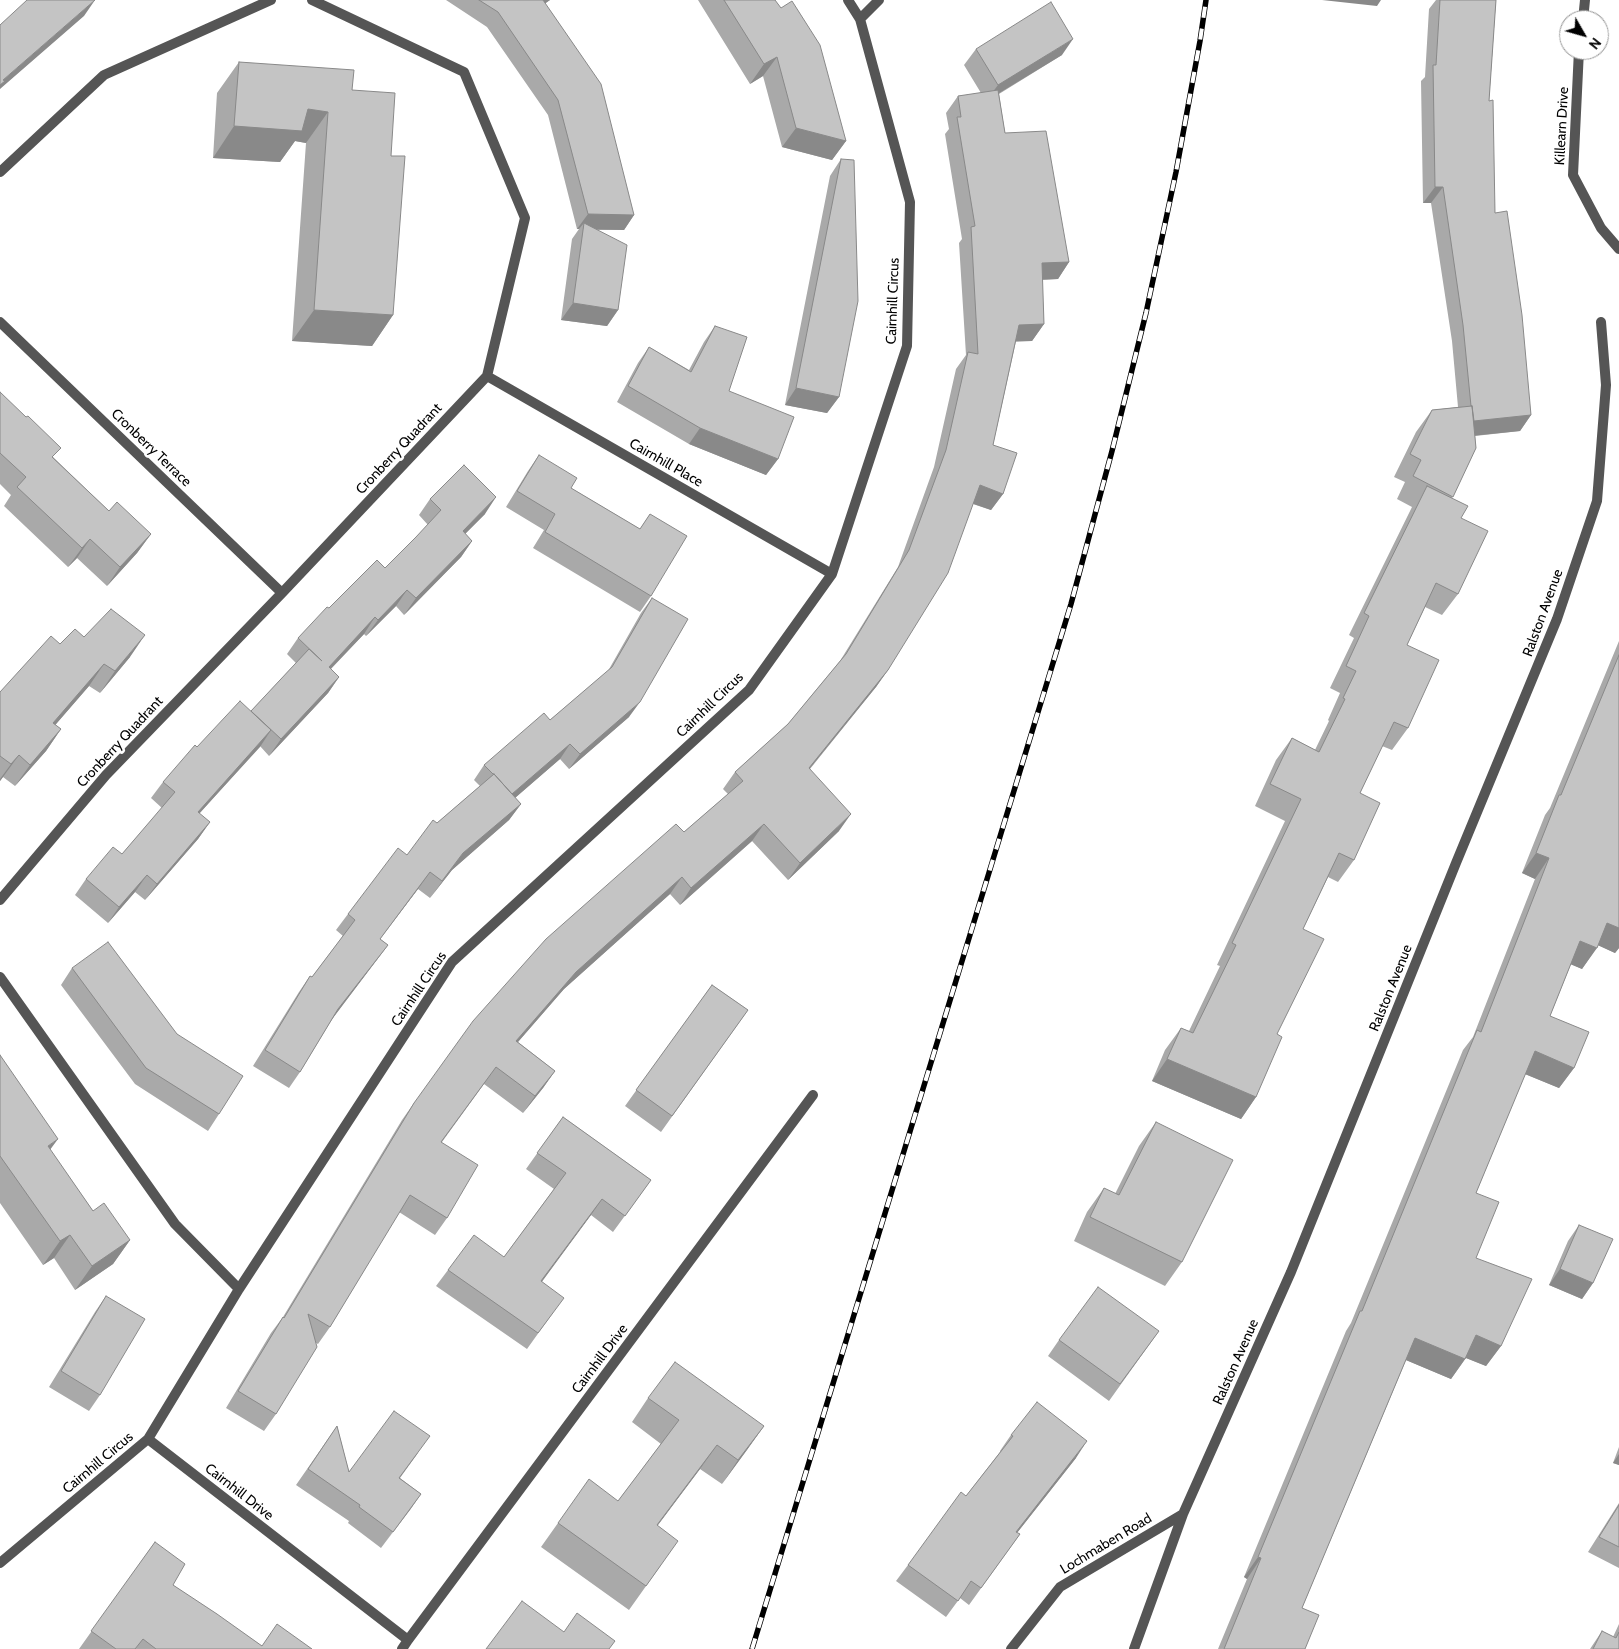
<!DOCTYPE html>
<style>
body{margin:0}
#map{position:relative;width:1619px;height:1649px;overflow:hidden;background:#fff;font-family:Cabin,sans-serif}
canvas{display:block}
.north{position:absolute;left:1559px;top:10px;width:50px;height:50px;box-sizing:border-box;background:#fff;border:1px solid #999;border-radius:50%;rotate:128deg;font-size:14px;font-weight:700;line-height:20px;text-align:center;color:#000}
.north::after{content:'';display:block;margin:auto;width:18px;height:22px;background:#000;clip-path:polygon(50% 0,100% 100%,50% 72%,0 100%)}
</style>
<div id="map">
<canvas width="1619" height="1649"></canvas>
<div class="north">N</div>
</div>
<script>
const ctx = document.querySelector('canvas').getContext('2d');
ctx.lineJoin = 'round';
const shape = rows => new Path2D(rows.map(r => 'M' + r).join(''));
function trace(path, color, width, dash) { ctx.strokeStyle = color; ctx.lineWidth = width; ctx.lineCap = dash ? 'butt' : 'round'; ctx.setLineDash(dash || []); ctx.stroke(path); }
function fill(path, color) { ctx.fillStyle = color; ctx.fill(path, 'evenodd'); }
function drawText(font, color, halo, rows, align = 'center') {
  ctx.font = font + ' Cabin,sans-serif'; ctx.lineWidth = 5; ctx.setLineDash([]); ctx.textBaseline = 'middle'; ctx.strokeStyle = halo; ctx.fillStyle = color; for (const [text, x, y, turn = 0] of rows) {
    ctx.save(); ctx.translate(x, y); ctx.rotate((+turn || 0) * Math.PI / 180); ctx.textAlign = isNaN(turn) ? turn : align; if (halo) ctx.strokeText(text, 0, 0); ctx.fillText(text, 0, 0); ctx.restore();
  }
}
trace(shape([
 [860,19,879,0],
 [1583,20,1585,0],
 [1579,50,1573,175,1601,228,1619,249],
 [0,172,104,75,271,0],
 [0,322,282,593],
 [487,376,832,574],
 [0,900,106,775,282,593,487,376,525,218,464,72,312,0],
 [0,977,175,1224,239,1289,452,962,749,690,832,574,907,346,910,202,860,19,848,0],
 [148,1439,408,1640,402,1649],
 [0,1563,148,1439,239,1289],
 [408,1640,813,1095],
 [1011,1649,1060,1587,1183,1514],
 [1134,1649,1183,1514,1291,1272,1456,863,1557,619,1597,501,1606,385,1601,322]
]), '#555', 10);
const rail = shape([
 [752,1649,1071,604,1112,451,1146,313,1176,172,1200,41,1206,0]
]);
trace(rail, '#000', 5.5);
trace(rail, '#fff', 4, [11]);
fill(shape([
 [446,0,550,0,545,3,634,215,624,230,597,230,618,310,607,326,561,320,572,239,579,229,577,229,548,115,487,27],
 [698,0,775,0,846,141,832,160,782,147,763,76,750,84],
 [1436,0,1496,0,1489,101,1495,213,1531,415,1520,431,1475,436,1476,448,1452,498,1461,518,1458,594,1442,615,1425,607,1407,645,1408,728,1392,750,1382,746,1360,793,1354,860,1338,882,1328,877,1303,929,1277,1034,1256,1097,1241,1119,1152,1081,1165,1050,1181,1028,1189,1031,1220,966,1217,965,1285,821,1255,806,1276,760,1292,738,1315,750,1329,721,1328,720,1340,693,1330,688,1354,638,1349,635,1412,507,1397,499,1405,482,1394,477,1416,432,1432,410,1458,407,1452,341,1431,203,1423,203,1421,81,1425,77,1429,9],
 [976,49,1062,55,999,94,1005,133,1069,262,1058,279,1042,280,1044,324,1032,341,1016,341,993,445,1003,494,991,510,973,504,888,670,876,687,810,769,839,831,788,880,752,841,680,905,670,894,564,989,518,1042,555,1071,543,1088,523,1113,484,1084,442,1142,447,1218,435,1235,399,1212,330,1327,318,1344,316,1343,276,1414,264,1431,226,1408,271,1333,283,1317,402,1120,414,1103,684,832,728,794,723,789,735,772,788,724,840,661,898,567,934,467,956,369,966,355,959,243,962,239,945,134,949,129,946,113,958,96,981,93,964,65],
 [239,62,352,90,391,156,393,315,372,346,292,341,306,143,295,141,280,162,213,158,217,93],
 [841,159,839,397,827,413,785,405,830,176],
 [715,326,729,391,778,459,766,475,689,444,617,402,638,363,649,347,689,370,704,342],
 [0,392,54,458,109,511,151,534,137,553,107,586,77,558,68,567,4,506,11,495,0,484],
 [539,455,571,488,640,529,650,514,651,596,640,612,533,548,544,530,506,507,528,471],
 [430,499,485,514,465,534,472,541,461,557,404,615,396,606,366,636,364,634,331,669,339,677,328,693,269,756,260,746,199,814,210,822,198,839,145,900,135,892,108,923,75,895,86,879,122,854,162,808,151,798,163,782,197,747,251,711,296,663,287,654,298,638,329,608,385,568,428,525,419,515],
 [652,598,629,717,569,769,560,759,515,798,521,804,509,820,452,870,430,898,418,889,380,939,388,945,376,961,334,1016,300,1072,289,1088,253,1066,299,992,310,976,312,977,343,936,336,930,348,914,407,855,437,823,480,786,474,780,484,765,550,720,608,671,641,613],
 [84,637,130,657,100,693,89,686,55,725,61,729,46,751,15,786,3,777,0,781,0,692,60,644],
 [1619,641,1619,948,1615,953,1598,945,1582,969,1571,964,1550,1016,1574,1068,1559,1088,1525,1074,1476,1193,1476,1258,1501,1346,1486,1366,1466,1358,1451,1379,1406,1360,1302,1608,1305,1649,1218,1649,1247,1579,1244,1577,1346,1331,1351,1323,1463,1050,1473,1037,1535,879,1522,873,1545,815,1550,808],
 [72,968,177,1034,219,1114,208,1131,135,1084,61,985],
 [712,985,748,1010,661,1132,625,1106],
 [0,1055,50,1150,93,1211,130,1240,113,1264,75,1290,54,1258,43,1265,0,1203],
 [563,1117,651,1180,613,1232,591,1215,541,1282,552,1314,527,1349,436,1286,448,1270,504,1257,554,1189,526,1169],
 [1156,1122,1182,1262,1165,1286,1074,1241,1087,1212,1104,1188,1115,1194,1139,1146],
 [1579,1225,1593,1283,1582,1299,1549,1285,1568,1241],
 [106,1296,100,1395,89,1411,49,1387,95,1312],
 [1159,1331,1109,1401,1048,1356,1059,1340],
 [648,1398,764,1426,722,1484,700,1469,657,1526,661,1565,629,1610,541,1547,558,1523,618,1501,661,1444,632,1422],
 [337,1426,349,1472,418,1453,400,1478,421,1494,381,1548,348,1523,349,1521,296,1485],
 [1011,1435,1076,1458,1017,1533,1020,1534,969,1605,960,1598,946,1617,896,1581,908,1565,966,1496,1000,1452,1000,1451],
 [1619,1447,1619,1465,1613,1463],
 [1619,1503,1619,1568,1588,1552],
 [155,1542,173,1585,262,1646,312,1649,79,1649],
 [1619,1624,1619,1649,1590,1649,1602,1631,1613,1637]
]), '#a9a9a9');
fill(shape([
 [95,0,84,16,0,89,0,85,3,80],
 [541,0,550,0,531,14],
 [1322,0,1381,0,1377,6],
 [1073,39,1062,55,986,101,998,85],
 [777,57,763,76,750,84,764,64],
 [308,109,328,112,306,143,295,141,280,162,213,158,234,126],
 [796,128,846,141,832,160,782,147],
 [1435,187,1443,187,1431,203,1423,203],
 [588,214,634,215,624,230,583,229,584,223,579,229,577,229],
 [1069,262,1058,279,1030,280,1042,263],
 [573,303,618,310,607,326,561,320],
 [314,310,393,315,372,346,292,341],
 [1044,324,1032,341,1007,342,1019,325],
 [796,388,839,397,827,413,785,405],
 [1531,415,1520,431,1461,437,1472,421],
 [700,428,778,459,766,475,689,444],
 [980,485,1003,494,991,510,968,502],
 [496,497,485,514,451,548,463,531],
 [151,534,137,553,107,586,120,567],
 [90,539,77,558,68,567,82,548],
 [472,541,461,557,404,615,416,598],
 [407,590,396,606,366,636,378,620],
 [375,617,364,634,317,683,329,667],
 [145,635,130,657,100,693,115,671],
 [104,664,89,686,38,745,53,723],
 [888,670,876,687,797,784,809,768],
 [339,677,328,693,269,756,281,739],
 [640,702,629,717,569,769,580,754],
 [61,729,46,751,15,786,30,765],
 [271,730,260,747,186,828,198,812],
 [570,744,560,759,501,810,511,795],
 [19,755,3,777,0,781,0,779,11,764],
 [521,804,509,820,452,870,430,898,463,853],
 [851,814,839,831,788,880,800,863],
 [210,822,198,839,145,900,157,884],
 [764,824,752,841,680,905,691,888],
 [1536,853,1549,858,1535,879,1522,873],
 [430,872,418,889,368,955,380,939],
 [147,875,135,892,108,923,119,907],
 [682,877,670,894,564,989,504,1058,516,1041,576,972],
 [1607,923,1619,928,1619,948,1615,953,1593,943],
 [1580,941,1597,948,1582,969,1565,962],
 [388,945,376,961,327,1026,338,1009],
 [1535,1051,1574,1068,1559,1088,1520,1072],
 [1167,1059,1256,1097,1241,1119,1152,1081],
 [555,1071,543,1088,523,1113,535,1096],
 [58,1139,41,1162,48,1146],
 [602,1199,591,1215,530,1298,541,1281],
 [70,1235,54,1258,43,1265,60,1241],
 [130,1240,113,1264,75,1290,92,1266],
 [1560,1269,1593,1283,1582,1299,1549,1285],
 [1476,1335,1501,1346,1486,1366,1461,1356],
 [1415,1338,1465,1359,1451,1379,1401,1358],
 [764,1426,747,1450,722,1484,738,1460],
 [1087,1441,1076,1458,1005,1548,1016,1532],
 [717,1445,700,1469,640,1549,657,1525],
 [1619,1454,1619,1465,1613,1463],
 [421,1494,410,1510,381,1548,393,1532],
 [1258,1557,1261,1558,1247,1579,1244,1577]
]), '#898989');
const building = shape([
 [27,0,95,0,3,80,5,81,0,85,0,25,27,0],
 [479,0,543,0,601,84,634,215,588,214,558,100,498,12,479,0],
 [724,0,775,0,781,8,792,1,820,45,846,141,796,128,777,57,764,64,724,0],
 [1440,0,1496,0,1489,101,1493,100,1495,213,1507,211,1522,315,1531,415,1474,421,1472,406,1471,406,1463,325,1443,187,1435,187,1433,65,1436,65,1440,0],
 [1051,2,1073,39,998,85,976,49,1051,2],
 [239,62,354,70,352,90,395,93,391,156,405,156,393,315,314,310,328,112,308,109,302,131,234,126,239,62],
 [998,90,1005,133,1046,131,1069,262,1042,263,1044,324,1019,325,993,445,1017,453,1003,494,980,485,948,573,888,670,809,768,851,814,800,863,764,824,691,888,682,877,576,972,516,1041,555,1071,535,1096,496,1067,441,1142,478,1165,447,1218,410,1195,330,1327,308,1314,317,1347,276,1414,238,1391,283,1317,284,1318,414,1103,473,1021,546,939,676,824,684,832,743,781,735,772,788,724,846,654,909,550,946,450,968,352,978,354,971,227,975,226,957,117,961,117,958,96,998,90],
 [841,159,854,160,858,301,839,397,796,388,841,159],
 [584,223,627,245,618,310,573,303,584,223],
 [715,326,747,337,729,391,794,417,778,459,700,428,628,386,649,347,691,372,715,326],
 [0,392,26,417,28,416,61,448,52,457,109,511,117,502,151,534,120,567,90,539,82,548,17,487,26,477,0,453,0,392],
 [1472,406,1476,448,1453,497,1413,476,1421,460,1410,454,1432,410,1472,406],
 [539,455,577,478,571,488,640,529,650,514,687,536,651,596,545,532,555,514,517,491,539,455],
 [464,465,496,497,463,531,472,541,416,598,407,590,378,620,375,617,329,667,339,677,281,739,251,711,309,649,322,661,298,638,327,607,329,608,377,560,385,568,416,537,441,510,430,499,464,465],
 [1427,486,1468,506,1461,518,1488,531,1458,594,1436,583,1407,645,1439,660,1408,728,1394,722,1360,793,1380,803,1354,860,1339,853,1303,929,1324,939,1277,1034,1282,1037,1256,1097,1167,1059,1181,1028,1193,1033,1236,945,1232,943,1301,799,1270,784,1292,738,1319,752,1345,699,1343,698,1356,671,1346,666,1369,616,1364,613,1427,486],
 [652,598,688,619,640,702,580,754,570,744,512,794,494,774,493,774,484,765,544,713,550,720,612,667,652,598],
 [111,609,145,635,115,671,104,664,53,723,61,729,30,765,19,755,11,764,0,756,0,692,51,636,60,644,75,629,84,637,111,609],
 [1619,655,1619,928,1607,923,1597,948,1580,941,1550,1016,1589,1032,1574,1068,1535,1051,1476,1193,1499,1202,1476,1258,1532,1279,1501,1346,1476,1335,1465,1359,1415,1338,1302,1608,1319,1615,1305,1649,1224,1649,1261,1558,1258,1557,1360,1311,1362,1311,1477,1030,1481,1032,1549,858,1536,853,1559,795,1561,795,1619,655],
 [240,701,271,730,198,812,210,822,157,884,147,875,119,907,86,879,113,847,122,854,152,819,175,792,163,782,195,745,197,747,240,701],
 [494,774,521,804,463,853,442,881,430,872,380,939,388,945,338,1009,300,1072,265,1050,310,976,312,977,355,920,348,914,398,848,407,855,433,820,437,823,494,774],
 [108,942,177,1034,243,1076,219,1114,146,1068,72,968,108,942],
 [712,985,748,1010,672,1116,636,1090,712,985],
 [0,1055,58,1139,48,1146,93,1211,104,1203,130,1240,92,1266,70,1235,60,1241,0,1156,0,1055],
 [563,1117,651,1180,625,1216,602,1199,541,1281,564,1298,538,1333,448,1270,474,1235,504,1257,566,1173,537,1153,563,1117],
 [1156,1122,1233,1160,1182,1262,1090,1217,1104,1188,1119,1195,1156,1122],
 [1579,1225,1613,1239,1593,1283,1560,1269,1579,1225],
 [1098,1287,1159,1331,1120,1384,1059,1340,1098,1287],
 [106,1296,145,1319,100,1395,61,1371,106,1296],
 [675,1362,764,1426,738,1460,717,1445,657,1525,678,1541,646,1586,558,1523,589,1479,618,1501,679,1420,648,1398,675,1362],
 [1037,1402,1087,1441,1016,1532,1020,1534,981,1588,971,1581,958,1601,908,1565,961,1492,966,1496,1013,1436,1011,1435,1037,1402],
 [394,1411,430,1436,399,1478,421,1494,393,1532,359,1507,360,1505,308,1469,337,1426,349,1472,394,1411],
 [1619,1505,1619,1547,1599,1537,1619,1505],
 [155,1542,185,1564,173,1585,217,1614,262,1646,277,1624,312,1649,156,1649,143,1639,135,1649,116,1649,91,1631,155,1542],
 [522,1601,564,1632,577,1613,615,1641,609,1649,486,1649,522,1601],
 [1602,1631,1616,1638,1619,1632,1619,1649,1593,1649,1602,1631]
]);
fill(building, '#c4c4c4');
trace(building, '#898989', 1);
drawText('14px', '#000', '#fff', [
 ["Killearn Drive",1562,126,-87],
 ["Cairnhill Circus",893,301,-88],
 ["Cronberry Terrace",151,448,44],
 ["Cronberry Quadrant",399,449,-47],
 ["Cairnhill Place",666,463,30],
 ["Ralston Avenue",1543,613,-70],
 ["Cairnhill Circus",710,705,-44],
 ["Cronberry Quadrant",120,742,-47],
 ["Ralston Avenue",1391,988,-68],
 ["Cairnhill Circus",419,989,-56],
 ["Cairnhill Drive",600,1359,-53],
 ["Ralston Avenue",1236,1362,-66],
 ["Cairnhill Circus",98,1463,-40],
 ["Cairnhill Drive",239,1492,38],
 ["Lochmaben Road",1106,1544,-31]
]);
</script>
